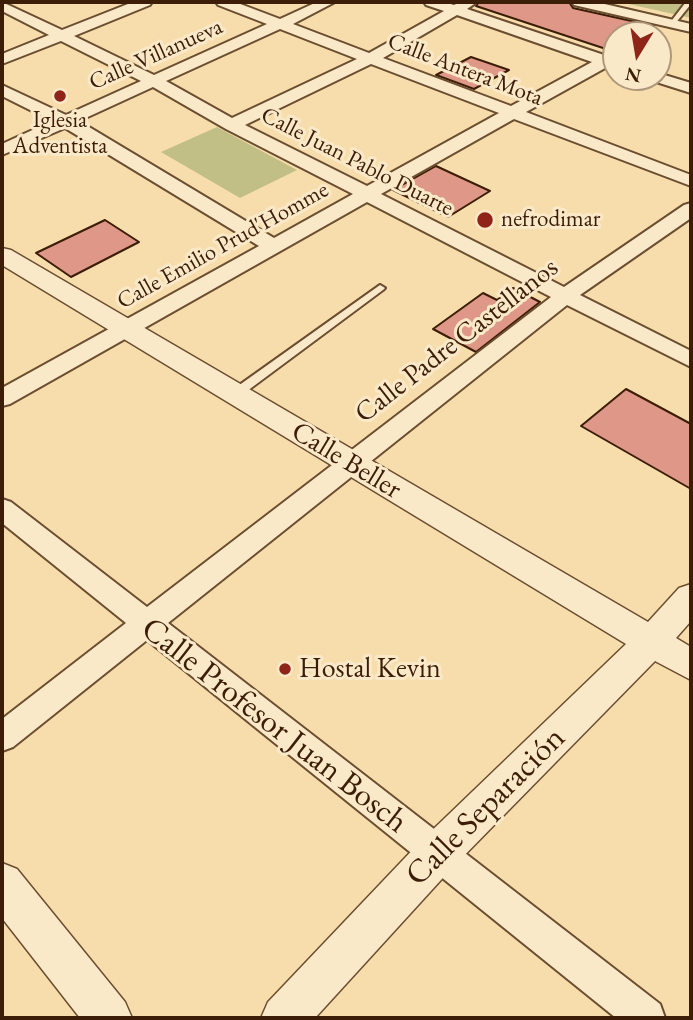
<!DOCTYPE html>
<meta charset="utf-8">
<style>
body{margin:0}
#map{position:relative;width:693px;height:1020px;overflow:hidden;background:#f8ddac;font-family:"EB Garamond",serif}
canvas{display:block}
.frame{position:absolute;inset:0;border:4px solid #3c1d07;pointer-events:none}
.north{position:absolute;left:602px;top:21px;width:70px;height:70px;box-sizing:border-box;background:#fae9c9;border:2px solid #ae977b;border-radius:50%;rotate:191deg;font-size:19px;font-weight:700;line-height:28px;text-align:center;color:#3c1d07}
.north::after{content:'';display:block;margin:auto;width:24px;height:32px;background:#8f2418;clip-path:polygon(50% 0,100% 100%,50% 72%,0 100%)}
</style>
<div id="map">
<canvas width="693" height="1020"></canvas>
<div class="frame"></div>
<div class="north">N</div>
</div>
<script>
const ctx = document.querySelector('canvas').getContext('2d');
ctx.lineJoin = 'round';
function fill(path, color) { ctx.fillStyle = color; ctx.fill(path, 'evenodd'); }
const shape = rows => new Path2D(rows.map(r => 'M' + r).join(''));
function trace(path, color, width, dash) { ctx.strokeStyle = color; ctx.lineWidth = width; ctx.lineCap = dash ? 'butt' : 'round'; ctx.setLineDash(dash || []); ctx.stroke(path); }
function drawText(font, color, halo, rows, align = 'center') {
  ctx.font = font + ' "EB Garamond",serif'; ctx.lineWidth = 6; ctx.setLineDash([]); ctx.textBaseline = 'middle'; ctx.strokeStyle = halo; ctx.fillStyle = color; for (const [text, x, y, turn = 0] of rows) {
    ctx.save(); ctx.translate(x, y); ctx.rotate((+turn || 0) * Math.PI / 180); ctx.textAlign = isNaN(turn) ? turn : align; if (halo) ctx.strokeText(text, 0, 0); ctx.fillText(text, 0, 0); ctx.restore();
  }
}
fill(shape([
 [623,2,691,2,691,18,624,3],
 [217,127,297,170,240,198,161,152]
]), '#c2bf86');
const building = shape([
 [479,2,569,2,573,8,654,26,642,35,616,35,616,48,609,50,476,6,479,2],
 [471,57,509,70,474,89,436,75,471,57],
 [436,166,490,191,448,217,393,190,436,166],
 [105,220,139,242,71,277,36,253,105,220],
 [513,288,540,302,476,352,433,329,483,293,497,300,513,288],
 [626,389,691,424,691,489,581,426,626,389]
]);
fill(building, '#df9787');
trace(building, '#3c1d07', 2);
const service = shape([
 [686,2,691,2,691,4,674,25,670,25,669,24,686,2],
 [380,285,385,288,383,290,239,397,231,397,230,394,231,391,380,285]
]);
const minor = shape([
 [2,2,62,30,133,2,152,2,150,5,74,36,154,75,267,24,218,5,216,2,235,2,280,19,317,2,335,2,293,24,369,53,444,11,426,5,424,2,444,2,454,5,460,2,477,2,467,9,604,55,616,50,616,68,607,67,526,112,691,175,691,186,514,119,381,194,564,287,684,205,691,203,691,218,580,295,691,351,691,367,567,305,168,623,660,1004,665,1018,616,1018,147,640,13,747,2,751,2,719,126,623,2,523,2,499,11,502,147,607,551,297,367,202,10,404,2,406,2,388,259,246,65,128,2,155,2,144,52,121,2,96,2,85,66,115,141,81,61,41,2,64,2,54,49,35,2,11,2,2],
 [457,15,592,62,511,106,383,58,457,15],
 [280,29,357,59,232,118,166,81,280,29],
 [371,64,499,113,367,186,245,125,371,64],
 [153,87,226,129,353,194,274,238,79,121,153,87],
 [572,2,596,2,691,24,691,32,574,5,572,2],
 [658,73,691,83,691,93,650,80,648,77,658,77,658,73]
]);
const tertiary = shape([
 [2,248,11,250,648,622,679,588,691,584,691,621,676,638,691,647,691,680,655,661,451,869,315,1018,261,1018,268,1002,421,841,626,644,2,265,2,248],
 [2,863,17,869,125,1002,132,1018,80,1018,2,918,2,863]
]);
trace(service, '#6b4d30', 4);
trace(minor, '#6b4d30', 4);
trace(tertiary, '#6b4d30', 3);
fill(service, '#fae9c9');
fill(minor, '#fae9c9');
fill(tertiary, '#fae9c9');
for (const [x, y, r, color] of [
 [60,96,7,"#8f2418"],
 [485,220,9,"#8f2418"],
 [285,669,7,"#8f2418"]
]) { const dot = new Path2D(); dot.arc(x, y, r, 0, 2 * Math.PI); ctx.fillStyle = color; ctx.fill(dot); trace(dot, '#fae9c9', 2.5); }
drawText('23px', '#3c1d07', '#fae9c9', [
 ["Calle Villanueva",156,55,-24],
 ["Calle Antera Mota",465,70,21],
 ["Calle Juan Pablo Duarte",357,162,27],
 ["Calle Emilio Prud'Homme",223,246,-29]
]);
drawText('23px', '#3c1d07', '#fae9c9', [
 ["Iglesia",60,121],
 ["Adventista",60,147],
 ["nefrodimar",501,220,"left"]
]);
drawText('28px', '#3c1d07', '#fae9c9', [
 ["Calle Padre Castellanos",457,341,-38],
 ["Calle Beller",346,461,31]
]);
drawText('28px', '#3c1d07', '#fae9c9', [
 ["Hostal Kevin",299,669]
], 'left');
drawText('33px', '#3c1d07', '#fae9c9', [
 ["Calle Profesor Juan Bosch",274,726,38],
 ["Calle Separación",486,807,-45]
]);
</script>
